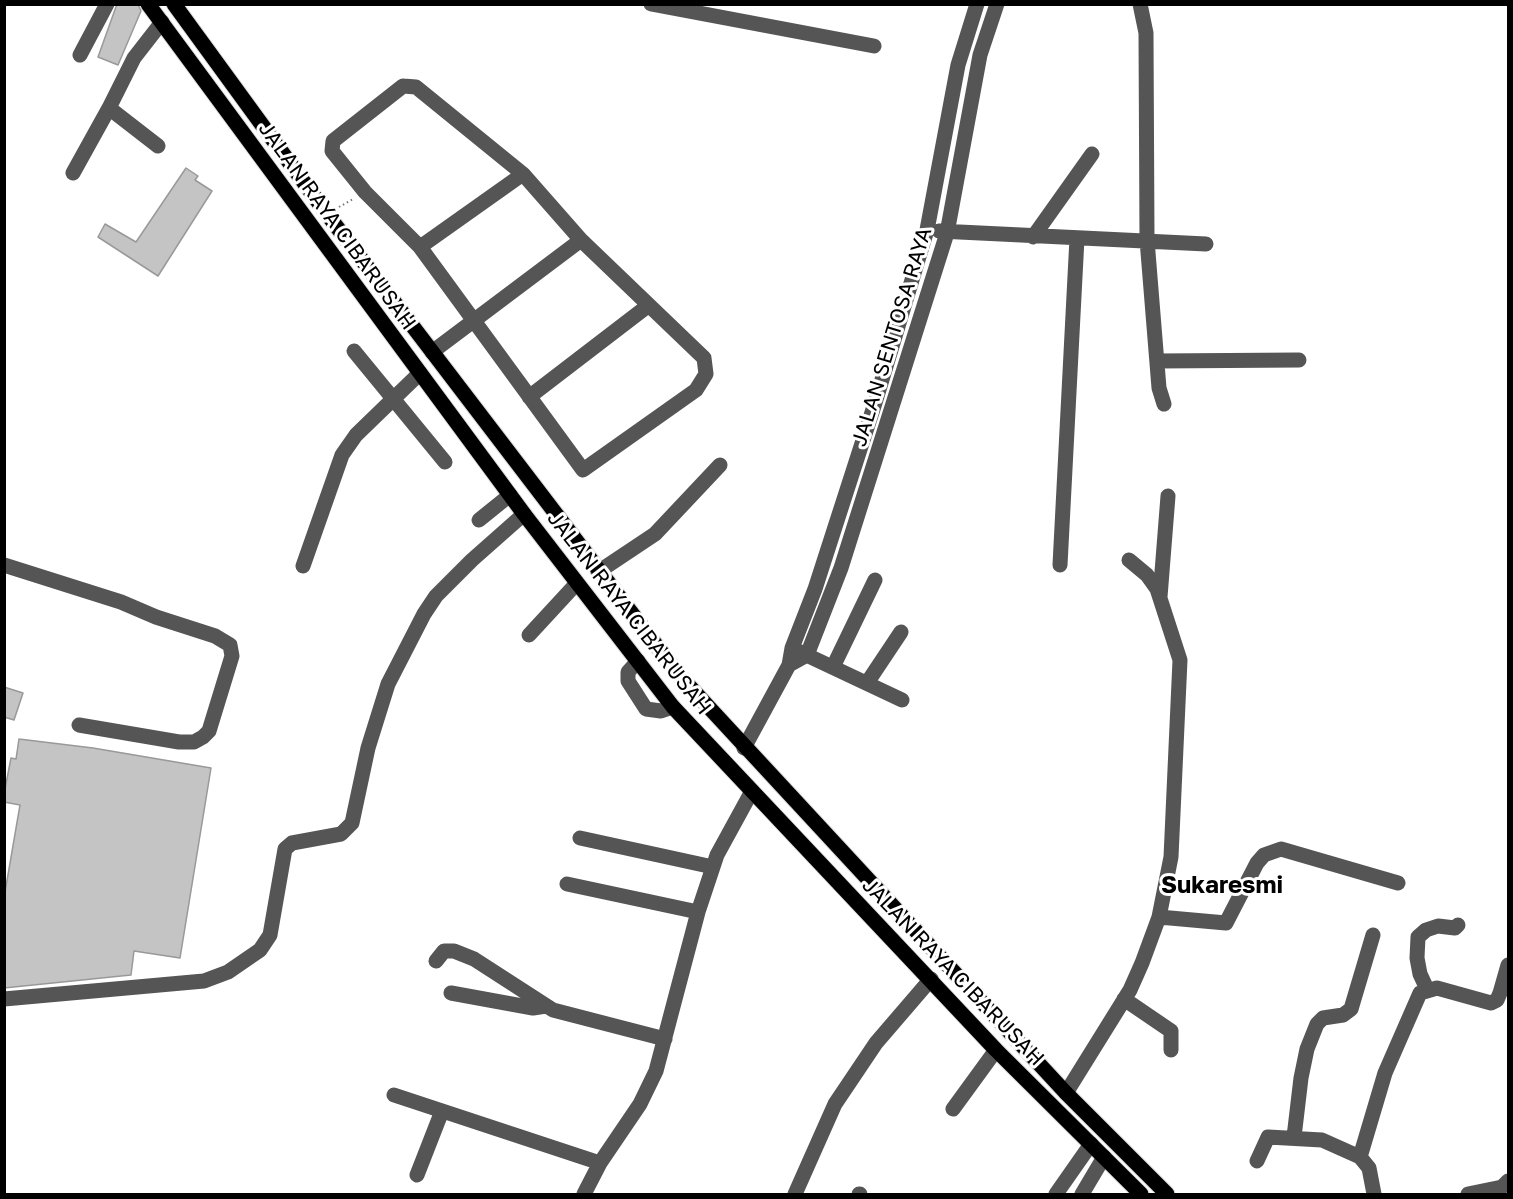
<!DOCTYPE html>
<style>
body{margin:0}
#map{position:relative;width:1513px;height:1199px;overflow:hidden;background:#fff;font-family:"Golos Text",sans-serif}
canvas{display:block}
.frame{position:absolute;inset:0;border:6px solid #000;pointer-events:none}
</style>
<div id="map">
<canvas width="1513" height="1199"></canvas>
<div class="frame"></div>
</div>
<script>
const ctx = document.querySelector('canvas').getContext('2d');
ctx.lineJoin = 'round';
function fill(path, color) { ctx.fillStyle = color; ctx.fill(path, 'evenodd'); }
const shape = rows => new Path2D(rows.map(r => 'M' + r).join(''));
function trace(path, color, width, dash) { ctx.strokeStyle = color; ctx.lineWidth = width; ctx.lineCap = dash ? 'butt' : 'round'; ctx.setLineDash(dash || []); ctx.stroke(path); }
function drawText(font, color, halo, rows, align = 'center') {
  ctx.font = font + ' "Golos Text",sans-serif'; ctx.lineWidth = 6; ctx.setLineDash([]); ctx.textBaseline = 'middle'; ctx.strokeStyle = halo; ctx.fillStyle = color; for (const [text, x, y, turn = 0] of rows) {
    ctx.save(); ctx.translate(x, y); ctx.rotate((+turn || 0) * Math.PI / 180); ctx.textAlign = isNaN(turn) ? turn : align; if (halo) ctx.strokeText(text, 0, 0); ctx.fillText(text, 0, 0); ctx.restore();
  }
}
const building = shape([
 [117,4,138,4,141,11,118,65,98,57,117,4],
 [186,168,198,176,195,180,212,191,158,276,98,237,105,224,136,242,186,168],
 [4,687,23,693,14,720,4,717,4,687],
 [19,739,93,748,211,768,180,958,134,951,131,975,4,988,4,898,20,805,4,802,4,794,11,758,16,759,19,739]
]);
fill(building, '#c4c4c4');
trace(building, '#999', 1.5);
const major = shape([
 [148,4,524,514,673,707,996,1050,1141,1194],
 [174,4,327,214,679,675,1066,1093,1167,1194]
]);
trace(major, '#dbdbdb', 17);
trace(shape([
 [339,207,353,199]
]), '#777', 2, [1.5, 3]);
trace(shape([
 [651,4,874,46],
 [1140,4,1146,33,1147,240,1159,388,1164,404],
 [80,55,107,4],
 [403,86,416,87,523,174,581,240,704,358,706,374,696,390,583,470,420,247,365,192,332,151,333,141,403,86],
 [158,146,109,108,134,58,162,22],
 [73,173,109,108],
 [939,231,1206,244],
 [1033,237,1092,154],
 [420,247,523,174],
 [354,351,445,462],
 [432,352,581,240],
 [1157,361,1299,360],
 [529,397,649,305],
 [479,520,510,495],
 [4,565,121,602,156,617,215,636,230,645,232,656,209,731,203,737,194,742,179,742,79,725],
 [1060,565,1077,238],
 [303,566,342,455,356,435,420,373],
 [598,572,655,534,720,465],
 [1160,597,1168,496],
 [529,635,577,583],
 [798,651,902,700],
 [638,661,628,672,628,681,646,709,661,711,673,707],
 [789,665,807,655,841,568,947,233,980,55,997,4],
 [833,667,875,580],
 [867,683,901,632],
 [744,748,789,665,792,648,815,589,875,403,927,230,958,65,977,4],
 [580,838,713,867],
 [567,884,698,912],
 [1159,917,1226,923,1257,863,1264,855,1281,849,1398,883],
 [436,961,444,951,454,951,474,959,553,1010,665,1039],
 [1427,989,1420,974,1417,958,1418,937,1426,930,1438,926,1455,928,1458,925],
 [451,993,533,1008,546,1006],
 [4,999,204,981,228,972,260,950,270,935,285,849,292,843,341,834,352,823,368,748,388,684,424,614,436,596,472,560,524,514],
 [1124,999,1171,1031,1171,1050],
 [1066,1093,1130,990,1142,963,1159,917,1171,857,1180,660,1157,589,1147,575,1129,560],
 [394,1095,600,1163],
 [953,1109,996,1050],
 [1294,1137,1301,1078,1307,1049,1317,1024,1323,1018,1343,1015,1351,1009,1373,935],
 [1360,1157,1385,1073,1420,993,1437,988,1491,1003,1497,1000,1500,993,1508,965],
 [1257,1161,1268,1137,1322,1140,1360,1157,1369,1168,1374,1194],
 [417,1175,442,1111],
 [584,1194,600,1163,640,1104,656,1071,698,912,717,855,752,791],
 [795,1194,835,1104,876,1043,931,979],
 [859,1194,860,1194],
 [1056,1194,1091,1144],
 [1082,1194,1104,1157],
 [1468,1194,1502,1187,1508,1181]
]), '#555', 15);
trace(major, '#000', 15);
drawText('21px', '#000', '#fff', [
 ["JALAN RAYA CIBARUSAH",337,226,54],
 ["JALAN SENTOSA RAYA",892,337,-73],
 ["JALAN RAYA CIBARUSAH",629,613,52],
 ["JALAN RAYA CIBARUSAH",953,972,46]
]);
drawText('bold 24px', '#000', '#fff', [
 ["Sukaresmi",1222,885]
]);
</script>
